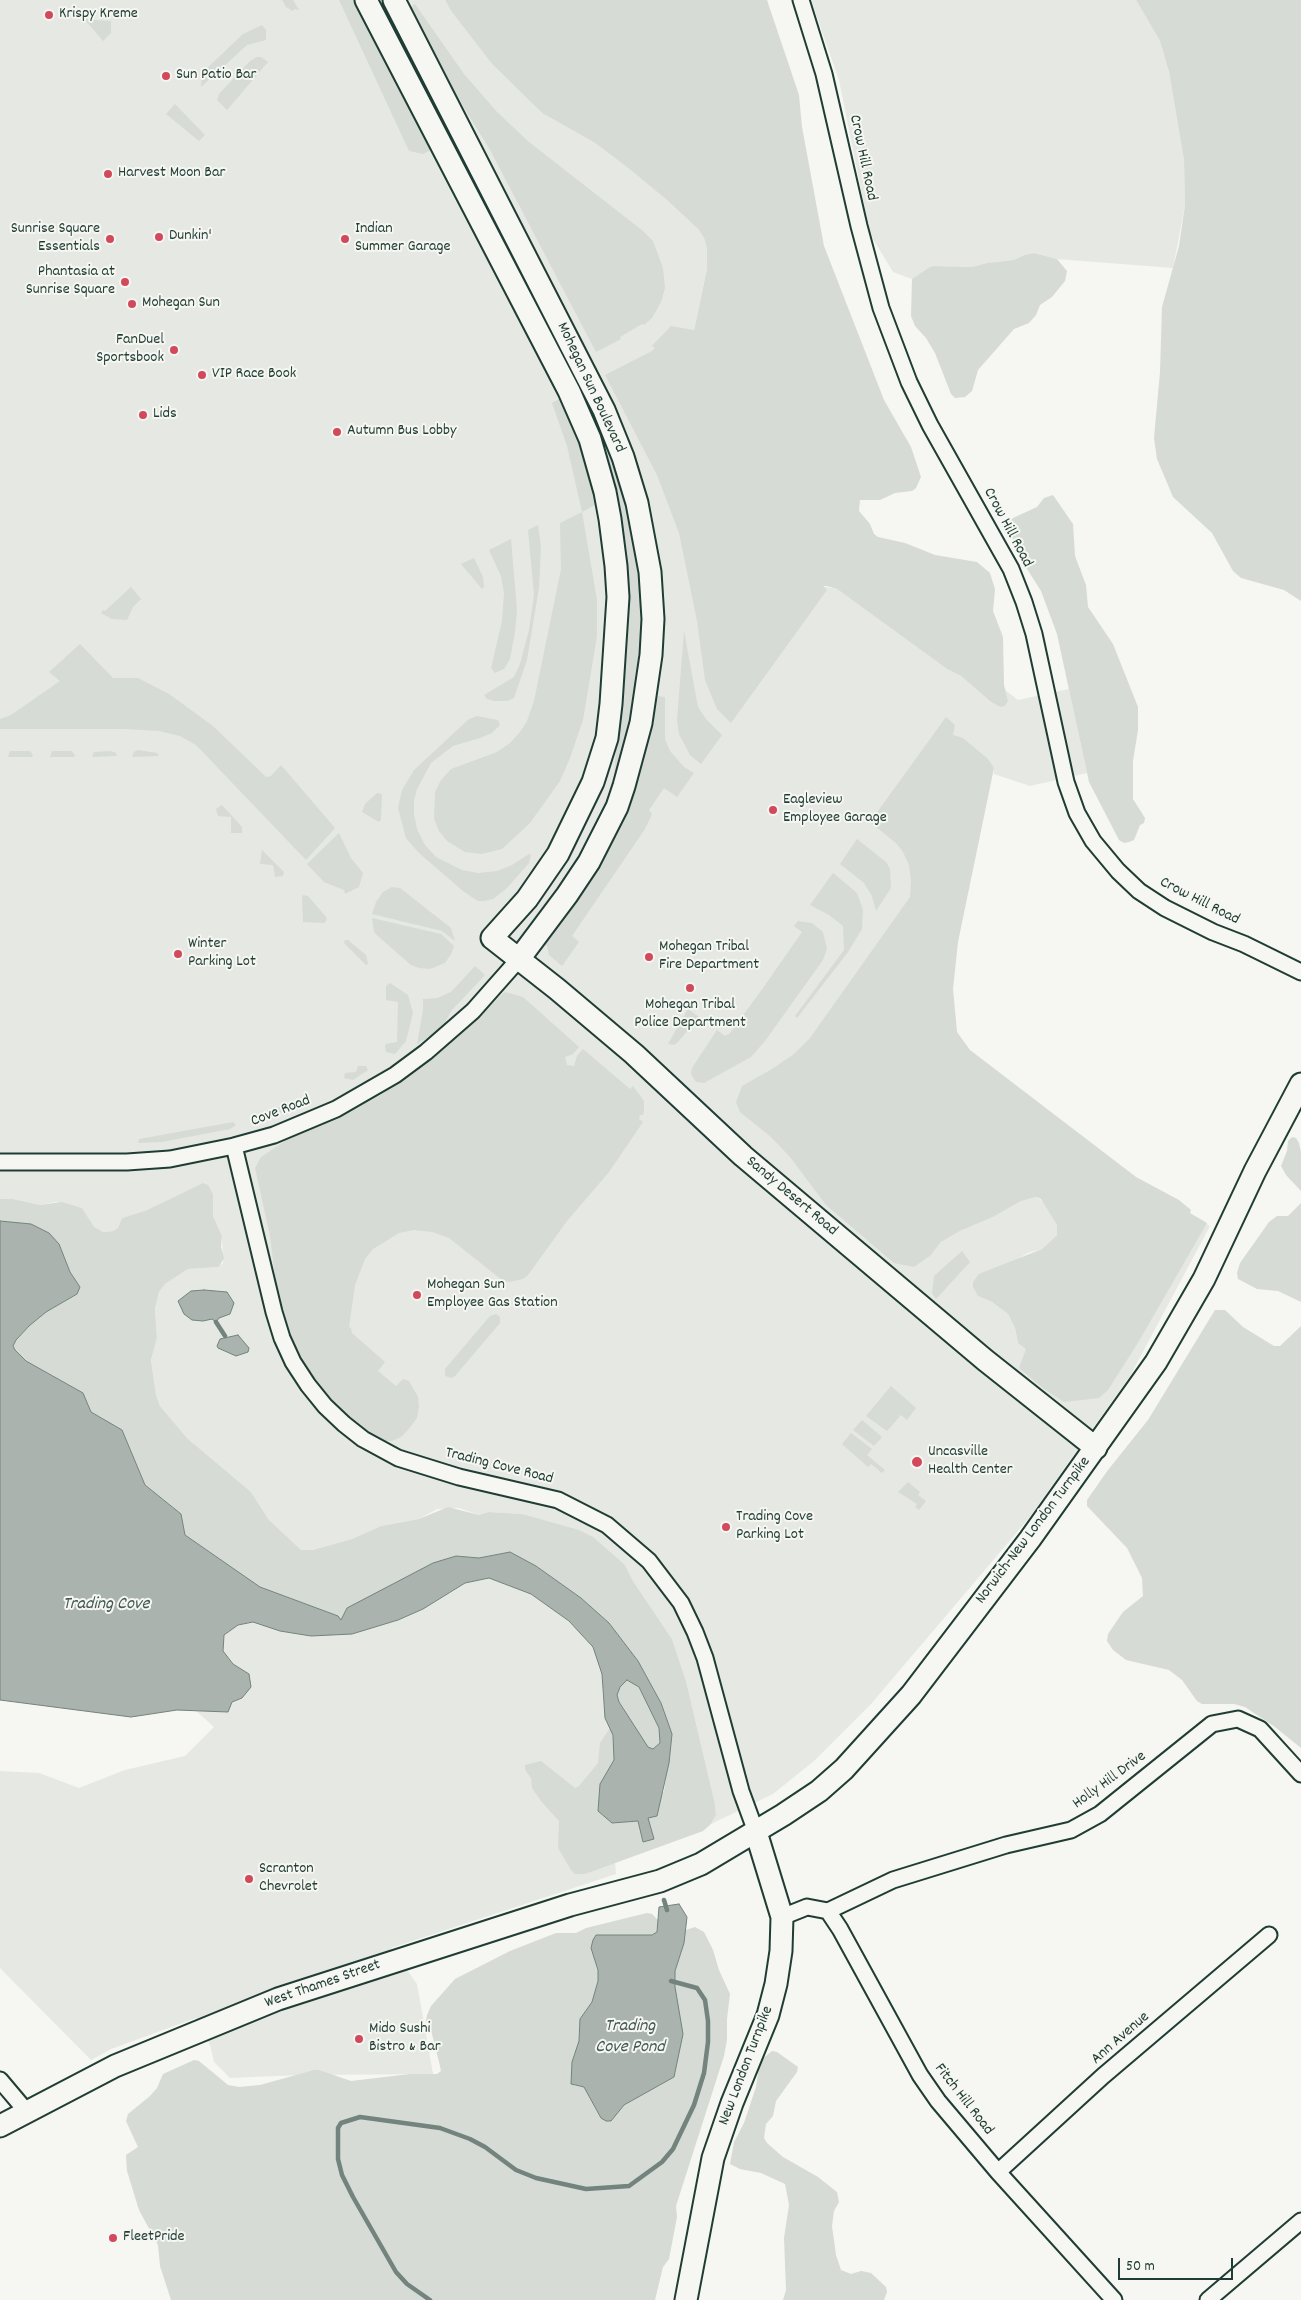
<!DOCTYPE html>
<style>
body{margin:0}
#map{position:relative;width:1301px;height:2300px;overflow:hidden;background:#f6f6f2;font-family:Dekko,sans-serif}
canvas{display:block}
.scale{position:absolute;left:1118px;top:2258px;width:115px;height:22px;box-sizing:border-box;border:2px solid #1f3d34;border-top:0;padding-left:6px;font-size:15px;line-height:18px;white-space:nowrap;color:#1f3d34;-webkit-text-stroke:4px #f6f6f2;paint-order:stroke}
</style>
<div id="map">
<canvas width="1301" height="2300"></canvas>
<div class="scale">50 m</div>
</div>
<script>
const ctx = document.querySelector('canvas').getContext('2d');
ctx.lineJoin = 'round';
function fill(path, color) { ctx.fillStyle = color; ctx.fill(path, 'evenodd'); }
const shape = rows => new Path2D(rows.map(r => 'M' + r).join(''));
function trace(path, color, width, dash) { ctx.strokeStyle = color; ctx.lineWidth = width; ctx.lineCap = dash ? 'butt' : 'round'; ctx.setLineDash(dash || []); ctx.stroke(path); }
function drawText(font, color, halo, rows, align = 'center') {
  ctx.font = font + ' Dekko,sans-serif'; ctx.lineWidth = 4; ctx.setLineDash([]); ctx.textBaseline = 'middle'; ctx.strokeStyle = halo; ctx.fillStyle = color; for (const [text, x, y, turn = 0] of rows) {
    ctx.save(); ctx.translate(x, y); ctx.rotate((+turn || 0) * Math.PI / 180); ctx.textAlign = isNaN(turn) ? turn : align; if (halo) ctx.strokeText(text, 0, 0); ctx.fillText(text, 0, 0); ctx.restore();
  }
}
fill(shape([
 [0,0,445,0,451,11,492,64,542,113,595,143,628,168,668,201,698,229,704,238,707,248,707,269,688,357,822,586,837,589,947,669,961,676,991,702,1000,707,1008,701,1005,690,1018,700,1069,689,1087,773,1030,786,994,774,994,768,963,738,931,1255,941,1242,960,1231,993,1217,1021,1201,1036,1197,1045,1203,1057,1225,1057,1235,1042,1249,1027,1253,1018,1259,978,1296,992,1302,1008,1314,1015,1328,1018,1343,1189,1213,1210,1226,1130,1376,1029,1518,871,1704,814,1761,773,1794,711,1824,716,1815,715,1804,686,1681,672,1639,633,1581,625,1565,542,1521,522,1514,489,1512,479,1515,459,1508,437,1509,419,1519,381,1526,352,1539,311,1550,300,1550,269,1520,251,1492,187,1438,160,1406,156,1395,151,1360,157,1338,155,1309,159,1292,165,1284,188,1269,219,1267,223,1263,222,1236,213,1216,213,1194,199,1185,147,1210,122,1218,118,1228,113,1231,103,1232,93,1227,82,1208,56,1202,40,1205,13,1199,0,1199],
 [811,0,1136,0,1160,41,1169,72,1184,160,1185,205,1173,268,1057,259,1034,253,1024,255,1014,260,987,263,972,267,935,266,912,279,893,272,870,234,839,80],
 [489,1578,531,1594,569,1621,593,1647,602,1674,603,1702,613,1735,612,1823,616,1874,391,1948,417,1984,433,2074,299,2075,230,2078,214,2062,210,2045,196,2018,111,2049,91,2060,0,1968,0,1771,39,1773,79,1788,125,1770,185,1756,214,1727,195,1710,211,1711,242,1698,249,1674,233,1664,223,1652,224,1635,238,1625,253,1622,280,1631,352,1634,398,1620,423,1609,465,1583]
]), '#e6e8e4');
fill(shape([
 [282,0,293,0,299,10,295,9,293,11,286,7],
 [339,0,355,0,431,150,423,154,409,151],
 [445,0,767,0,799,95,802,127,824,246,884,400,911,447,921,477,916,488,912,491,895,493,880,500,860,500,859,511,870,524,874,534,878,537,905,543,935,555,977,562,990,573,995,589,993,611,1003,637,1004,685,1008,701,1005,706,1000,707,991,702,961,676,947,669,837,589,827,586,823,586,827,590,731,723,717,709,705,680,697,621,679,533,657,475,605,375,652,351,655,348,652,346,671,326,694,330,707,269,707,248,704,238,698,229,668,201,628,168,595,143,542,113,492,64,451,11],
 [1136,0,1301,0,1301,601,1284,590,1241,578,1233,571,1212,533,1173,497,1157,459,1154,438,1160,372,1162,307,1179,246,1185,205,1184,160,1169,72,1160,41],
 [415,4,464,74,497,112,529,142,643,231,653,241,663,268,665,288,661,302,652,318,644,325,642,324,620,337,621,339,596,352,489,148,443,74,409,8],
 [80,14,95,20,111,21,111,33,103,41],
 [262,25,266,30,266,40,247,45,201,87,202,73,243,34],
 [257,57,261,57,268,62,227,110,217,100,219,94,250,61],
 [175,104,205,135,199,141,166,114],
 [1034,253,1057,259,1067,271,1065,281,1052,297,1040,305,1036,315,1029,323,1014,329,978,370,972,391,965,397,955,398,951,394,935,353,926,338,915,326,911,316,912,279,930,267,935,266,972,267,987,263,1014,260,1024,255],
 [583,387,614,464,625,500,633,533,640,586,641,627,636,687,624,754,616,775,614,775,615,761,628,618,627,573,617,499,598,434,579,390],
 [561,398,577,436,587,466,595,505,582,512,597,600,597,636,583,720,570,758,560,781,530,823,502,849,482,854,465,852,447,841,439,831,434,819,435,792,441,780,451,769,497,752,510,743,520,732,527,721,534,701,561,569,560,523,582,512,567,446,552,403],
 [1053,495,1073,524,1075,556,1086,585,1088,607,1113,644,1138,707,1138,730,1133,761,1133,799,1145,818,1144,823,1140,825,1134,840,1129,842,1124,843,1119,840,1089,782,1057,634,1041,591,1017,553,1009,527,1009,522,1013,518,1037,507,1044,498],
 [538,525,541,546,539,588,527,660,514,698,507,701,494,701,487,699,484,695,514,677,520,664,529,630,534,595,528,530],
 [511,539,517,611,515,632,510,659,504,669,495,673,491,668,502,621,504,593,501,576,489,550],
 [474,558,483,577,484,587,482,589,461,564],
 [131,587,141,599,133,607,127,620,112,619,101,613,103,610,105,611],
 [684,631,698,707,706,719,722,735,701,764,690,755,679,734,677,720],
 [80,644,113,678,138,678,169,694,213,726,266,777,271,776,281,765,335,828,306,860,196,745,180,736,159,731,125,729,0,729,0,719,11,715,60,681,49,672],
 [658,696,665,697,665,739,670,751,684,767,694,773,677,797,664,788,649,810,652,814,645,829,572,936,579,942,562,966,549,955,547,946,543,944,578,898,611,842,643,763],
 [477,716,498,720,500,725,492,733,480,738,453,746,431,763,417,789,414,801,414,814,417,829,425,845,436,857,462,870,478,873,497,871,512,865,529,854,531,855,529,863,507,888,493,899,484,901,478,901,463,891,419,853,406,838,398,808,402,790,414,770,469,719],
 [946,717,955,725,953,735,963,738,988,759,994,768,958,942,953,989,957,1032,970,1050,1136,1177,1179,1200,1191,1210,1190,1213,1207,1223,1139,1341,1108,1390,1099,1398,1064,1402,1044,1389,1019,1368,1026,1349,1018,1343,1015,1328,1008,1314,992,1302,978,1296,973,1287,973,1282,979,1274,1042,1249,1057,1235,1057,1225,1041,1199,1036,1197,1021,1201,993,1217,960,1231,941,1242,931,1255,914,1267,894,1263,826,1205,790,1157,771,1137,740,1112,736,1102,742,1086,772,1069,794,1054,810,1038,910,897,911,881,909,865,903,852,897,844,870,822],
 [138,750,157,753,159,756,132,757,134,752],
 [10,751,30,751,33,755,32,757,8,757],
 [52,751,71,751,75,755,74,757,50,757],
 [111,751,116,753,117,756,92,757,94,752],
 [377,793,382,794,381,820,379,822,362,812,365,804],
 [222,805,242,827,242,833,231,833,231,817,218,816,216,809],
 [339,833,351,858,363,873,359,887,345,894,344,890,324,882,307,864],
 [857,839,886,862,890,869,891,888,876,911,872,896,864,883,840,864],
 [262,850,284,872,283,876,275,877,273,865,260,864],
 [833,873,857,893,863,910,862,929,848,952,797,1018,795,1016,844,950,843,926,829,915,810,905],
 [392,887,400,888,451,928,455,941,442,931,372,914,376,902,383,892],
 [303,895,308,896,327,918,325,923,303,922,302,897],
 [372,918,441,934,454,946,451,954,445,963,430,969,419,968,411,965,380,938,374,932],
 [798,921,812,923,823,932,827,949,823,960,765,1041,751,1057,704,1083,696,1082,691,1074,692,1068,717,1030,725,1036,730,1033,763,988,802,932,794,926],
 [345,940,348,940,366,955,368,964,366,965,344,943],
 [475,966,485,975,452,1010,441,1029,417,1044,423,1010,423,999,437,998,451,992],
 [390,983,408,995,413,1013,406,1041,395,1054,386,1052,385,1046,386,1044,397,1042,398,1002,386,1000,386,986],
 [505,992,523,997,579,1047,573,1054,565,1057,567,1065,574,1066,577,1056,583,1049,630,1089,633,1086,644,1101,644,1111,643,1115,640,1115,639,1119,643,1122,609,1172,567,1221,528,1275,523,1279,509,1282,502,1280,449,1238,432,1232,414,1230,399,1233,373,1249,365,1259,355,1285,349,1327,351,1328,352,1333,385,1362,378,1371,396,1386,403,1379,409,1381,418,1397,419,1407,417,1418,408,1430,401,1437,392,1441,383,1441,369,1434,353,1423,330,1400,306,1368,288,1334,278,1302,270,1236,255,1168,261,1157,285,1141,380,1095,418,1069,458,1036],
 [688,1009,699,1017,678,1042,674,1045,668,1044],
 [358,1066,366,1066,368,1070,353,1080,344,1078,345,1073,356,1072],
 [283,1106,286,1108,285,1111,257,1122,253,1120,254,1115],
 [233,1122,236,1125,230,1129,162,1142,138,1143,139,1139],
 [1292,1137,1296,1138,1299,1143,1301,1152,1301,1191,1286,1175,1281,1166,1287,1151,1288,1141],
 [203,1183,208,1185,213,1194,213,1216,222,1236,221,1247,224,1258,219,1267,188,1269,165,1284,159,1292,155,1309,157,1338,151,1360,156,1395,160,1406,187,1438,251,1492,269,1520,301,1550,312,1550,352,1539,381,1526,419,1519,448,1507,479,1515,489,1512,522,1514,579,1530,593,1537,625,1565,633,1581,672,1639,686,1681,715,1804,716,1815,711,1824,703,1831,585,1874,575,1874,571,1870,558,1848,559,1821,541,1801,532,1788,531,1778,525,1770,525,1765,541,1761,575,1788,579,1786,598,1763,600,1743,610,1728,613,1735,614,1760,600,1784,612,1823,638,1821,643,1842,648,1818,664,1791,672,1734,661,1703,638,1661,609,1623,581,1598,536,1566,510,1552,479,1558,456,1556,340,1621,337,1616,260,1587,185,1535,181,1514,145,1485,122,1430,91,1412,83,1393,26,1361,15,1350,13,1346,16,1340,29,1326,46,1312,77,1294,80,1287,70,1272,59,1244,31,1224,0,1221,0,1199,13,1199,40,1205,62,1202,82,1208,94,1227,103,1232,113,1231,118,1228,122,1218,147,1210],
 [1301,1203,1301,1302,1278,1291,1257,1289,1238,1279,1237,1273,1240,1263,1269,1222,1277,1216,1288,1216],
 [962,1251,970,1262,936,1299,932,1293,934,1276],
 [1215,1310,1225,1310,1243,1327,1274,1346,1280,1346,1301,1326,1301,1748,1275,1727,1245,1707,1234,1704,1202,1704,1197,1701,1182,1680,1169,1670,1126,1660,1113,1650,1107,1641,1108,1634,1123,1612,1143,1596,1142,1578,1127,1548,1087,1506,1087,1500,1108,1470,1148,1420],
 [496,1314,500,1317,500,1323,455,1376,452,1378,445,1376,445,1369,490,1316],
 [891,1386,916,1408,907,1420,901,1415,887,1431,866,1416],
 [862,1420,882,1437,874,1446,853,1430],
 [851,1433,872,1449,867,1455,885,1470,882,1473,871,1464,868,1467,842,1444],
 [908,1482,920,1492,918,1495,926,1501,919,1510,915,1507,917,1504,898,1492],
 [627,1679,639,1687,659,1728,660,1743,653,1749,648,1747,637,1732,619,1702,617,1695,620,1687],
 [647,1913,652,1914,658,1920,657,1932,652,1935,596,1935,592,1948,598,1970,598,1981,592,2002,580,2019,579,2041,572,2062,575,2086,585,2087,601,2118,611,2120,624,2105,674,2077,675,1971,686,1930,695,1927,704,1932,713,1950,719,1970,730,1994,727,2019,727,2040,724,2056,676,2206,677,2217,669,2259,663,2267,655,2300,171,2300,160,2266,158,2245,139,2210,127,2171,126,2155,138,2147,126,2121,128,2114,150,2096,157,2088,163,2074,194,2060,199,2061,228,2085,239,2087,260,2085,314,2070,319,2070,351,2081,410,2074,437,2074,441,2071,440,2066,431,2030,426,2021,427,2015,431,2006,455,1979,510,1951,556,1933,576,1933,586,1928],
 [772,2051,777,2052,798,2067,797,2072,776,2101,773,2116,766,2124,764,2138,767,2143,783,2157,818,2177,837,2192,839,2202,834,2211,832,2226,836,2255,841,2270,851,2274,861,2271,871,2273,886,2287,887,2292,884,2300,783,2300,786,2290,784,2238,789,2205,785,2184,761,2173,740,2169,730,2164,734,2142,744,2123,756,2087,760,2061]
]), '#d6dbd6');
const water = shape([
 [0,1221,31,1224,49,1233,59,1244,70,1272,80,1287,77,1294,46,1312,29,1326,16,1340,13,1346,15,1350,26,1361,83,1393,91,1412,122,1430,145,1485,181,1514,185,1535,260,1587,338,1616,341,1620,347,1608,433,1563,456,1556,479,1558,510,1552,536,1566,581,1598,609,1623,638,1661,661,1703,672,1734,669,1763,657,1816,648,1818,654,1839,643,1842,638,1821,612,1823,598,1811,600,1784,614,1760,613,1735,605,1718,602,1674,593,1647,569,1621,531,1594,489,1578,465,1583,423,1609,398,1620,352,1634,311,1636,280,1631,253,1622,238,1625,224,1635,223,1651,233,1664,249,1674,251,1687,242,1698,232,1702,228,1712,177,1710,131,1717,0,1700,0,1221],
 [627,1680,639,1687,659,1728,660,1743,653,1749,648,1747,619,1702,617,1695,620,1687,627,1680],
 [204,1290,227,1292,234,1303,230,1314,219,1318,216,1322,212,1319,203,1321,192,1320,184,1314,178,1301,191,1291,204,1290],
 [238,1335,249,1348,248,1352,236,1356,218,1348,217,1346,220,1339,238,1335],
 [679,1904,687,1917,684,1943,675,1971,675,1987,683,2034,674,2077,624,2105,611,2121,606,2121,601,2118,584,2087,571,2084,572,2062,579,2041,580,2019,592,2002,598,1981,598,1970,591,1948,593,1940,596,1935,652,1935,657,1932,659,1907,679,1904]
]);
fill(water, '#aab3ae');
trace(water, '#72847d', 1);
trace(shape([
 [216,1322,225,1336],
 [664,1900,667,1910],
 [430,2300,407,2284,396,2272,353,2197,342,2175,338,2159,338,2128,341,2123,360,2117,440,2128,470,2139,485,2147,516,2170,536,2178,586,2189,629,2186,662,2162,673,2149,694,2105,704,2073,708,2042,708,2021,705,2000,697,1988,671,1981]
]), '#72847d', 4.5);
const street = shape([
 [801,0,824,74,859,226,881,308,909,382,930,425,1011,569,1024,602,1034,634,1066,782,1077,813,1093,841,1118,871,1139,891,1165,908,1213,932,1244,944,1301,972],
 [234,1146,274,1312,282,1338,293,1362,308,1385,325,1406,344,1424,363,1439,398,1458,459,1477,558,1500,607,1525,649,1561,681,1603,695,1632,705,1658,741,1791,756,1832],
 [0,1162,127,1162,170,1159,234,1146,274,1135,336,1109,395,1075,426,1052,473,1011,519,959],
 [828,1911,893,1880,1006,1845,1071,1830,1100,1814,1212,1724,1238,1719,1260,1729,1301,1774],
 [782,1917,807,1907,828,1911,840,1929,920,2075,938,2101,998,2172,1114,2300],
 [0,2080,27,2112],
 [998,2172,1103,2076,1269,1935],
 [1208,2300,1301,2221]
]);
const secondary = shape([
 [366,0,569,391,590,439,605,492,610,519,616,566,618,597,611,704,607,738,593,782,558,854,527,899,492,938,557,989,634,1054,743,1156,985,1360,1096,1448],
 [394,0,604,410,623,457,637,503,650,572,653,619,651,655,641,723,624,786,617,807,589,862,567,895,519,959],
 [0,2126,115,2066,278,1999,570,1905,660,1881,701,1864,783,1815,819,1791,844,1769,911,1695,1030,1539,1156,1362,1204,1279,1255,1171,1301,1084],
 [686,2300,713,2158,732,2103,768,2015,776,1984,781,1951,782,1917,756,1832]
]);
trace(street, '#1f3d34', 19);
trace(secondary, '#1f3d34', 25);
trace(street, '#f6f6f2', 15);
trace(secondary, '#f6f6f2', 21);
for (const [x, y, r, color] of [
 [49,15,5,"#d1495b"],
 [166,76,5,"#d1495b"],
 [108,174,5,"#d1495b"],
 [159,237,5,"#d1495b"],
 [110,239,5,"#d1495b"],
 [345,239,5,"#d1495b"],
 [125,282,5,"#d1495b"],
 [132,304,5,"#d1495b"],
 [174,350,5,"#d1495b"],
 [202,375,5,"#d1495b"],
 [143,415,5,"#d1495b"],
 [337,432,5,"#d1495b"],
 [773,810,5,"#d1495b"],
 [178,954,5,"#d1495b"],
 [649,957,5,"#d1495b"],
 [690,988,5,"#d1495b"],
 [417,1295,5,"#d1495b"],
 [917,1462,6,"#d1495b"],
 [726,1527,5,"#d1495b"],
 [249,1879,5,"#d1495b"],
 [359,2039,5,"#d1495b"],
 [113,2238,5,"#d1495b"]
]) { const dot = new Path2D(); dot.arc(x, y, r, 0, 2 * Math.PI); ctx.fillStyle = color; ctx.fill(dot); trace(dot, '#f6f6f2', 2); }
drawText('16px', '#1f3d34', '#f6f6f2', [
 ["Krispy Kreme",59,15],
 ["Sun Patio Bar",176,76],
 ["Harvest Moon Bar",118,174],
 ["Sunrise Square",100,230,"right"],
 ["Essentials",100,248,"right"],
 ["Indian",355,230],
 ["Summer Garage",355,248],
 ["Dunkin'",169,237],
 ["Phantasia at",115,273,"right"],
 ["Sunrise Square",115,291,"right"],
 ["Mohegan Sun",142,304],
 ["FanDuel",164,341,"right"],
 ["Sportsbook",164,359,"right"],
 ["VIP Race Book",212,375],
 ["Lids",153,415],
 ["Autumn Bus Lobby",347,432],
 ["Eagleview",783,801],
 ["Employee Garage",783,819],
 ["Winter",188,945],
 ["Parking Lot",188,963],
 ["Mohegan Tribal",659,948],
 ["Fire Department",659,966],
 ["Mohegan Tribal",690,1006,"center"],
 ["Police Department",690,1024,"center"],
 ["Mohegan Sun",427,1286],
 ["Employee Gas Station",427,1304],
 ["Uncasville",928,1453],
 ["Health Center",928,1471],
 ["Trading Cove",736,1518],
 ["Parking Lot",736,1536],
 ["Scranton",259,1870],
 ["Chevrolet",259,1888],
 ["Mido Sushi",369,2030],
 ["Bistro & Bar",369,2048],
 ["FleetPride",123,2238]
], 'left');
drawText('16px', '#1f3d34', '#f6f6f2', [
 ["Crow Hill Road",862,158,78],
 ["Mohegan Sun Boulevard",590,388,65],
 ["Crow Hill Road",1007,528,62],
 ["Crow Hill Road",1199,902,27],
 ["Cove Road",281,1112,-21],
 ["Sandy Desert Road",791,1197,40],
 ["Trading Cove Road",499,1467,14],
 ["Norwich-New London Turnpike",1034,1531,-53],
 ["Holly Hill Drive",1110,1781,-36],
 ["West Thames Street",323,1985,-19],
 ["Ann Avenue",1121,2039,-41],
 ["New London Turnpike",747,2066,-69],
 ["Fitch Hill Road",963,2100,52]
]);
drawText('italic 18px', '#425a52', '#f6f6f2', [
 ["Trading Cove",106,1606],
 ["Trading",630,2028],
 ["Cove Pond",630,2049]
]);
</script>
